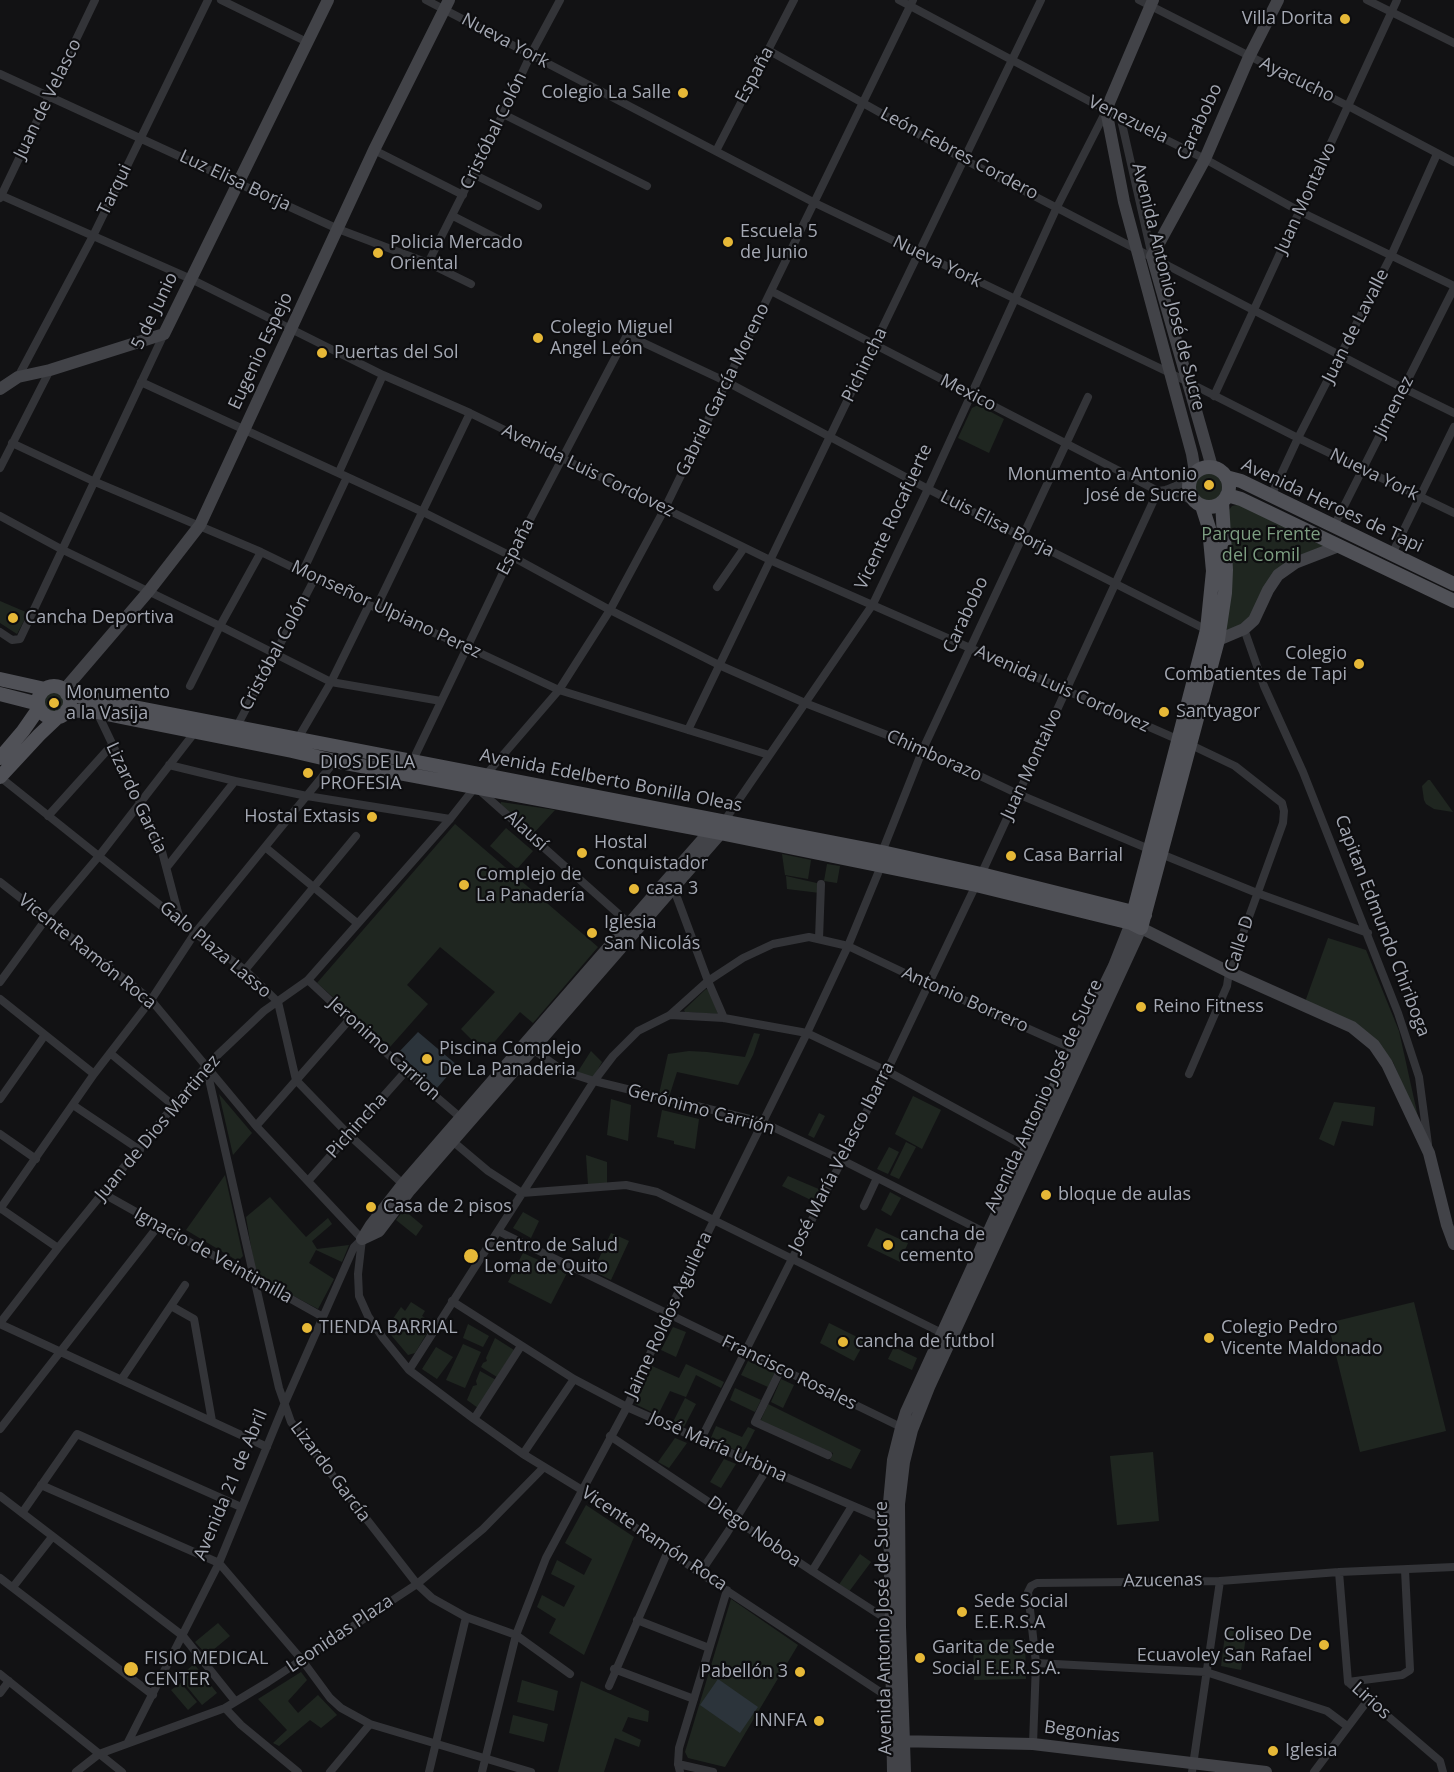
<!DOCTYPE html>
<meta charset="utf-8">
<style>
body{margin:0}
canvas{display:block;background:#121214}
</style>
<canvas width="1454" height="1772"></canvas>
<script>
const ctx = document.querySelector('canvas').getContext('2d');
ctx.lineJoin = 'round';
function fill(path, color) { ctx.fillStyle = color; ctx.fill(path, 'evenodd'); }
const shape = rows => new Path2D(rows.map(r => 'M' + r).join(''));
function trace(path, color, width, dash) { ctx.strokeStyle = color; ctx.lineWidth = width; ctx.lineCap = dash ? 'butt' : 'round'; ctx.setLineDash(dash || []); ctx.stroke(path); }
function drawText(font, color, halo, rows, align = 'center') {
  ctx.font = font + ' "Open Sans",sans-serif'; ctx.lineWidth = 4.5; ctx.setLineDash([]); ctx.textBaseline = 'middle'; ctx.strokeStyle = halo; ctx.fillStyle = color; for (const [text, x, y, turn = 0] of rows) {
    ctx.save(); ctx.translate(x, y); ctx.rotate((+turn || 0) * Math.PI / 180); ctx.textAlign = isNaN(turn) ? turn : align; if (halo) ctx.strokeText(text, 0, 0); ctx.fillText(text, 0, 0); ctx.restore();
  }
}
fill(shape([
 [978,405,1004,419,989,453,958,438,972,408],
 '1194 487a14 14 0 1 1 28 0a14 14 0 1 1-28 0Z',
 [1242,504,1329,546,1294,559,1245,624,1224,634,1229,510,1232,506],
 [0,601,28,613,17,634,0,623],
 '43 702a11 11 0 1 1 22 0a11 11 0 1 1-22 0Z',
 [1428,780,1430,780,1453,812,1434,809,1426,804,1424,800,1422,786],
 [501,802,555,810,533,834,500,806],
 [455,824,598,947,533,1023,520,1012,485,1053,461,1029,495,992,440,947,407,985,428,1004,390,1047,317,983],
 [506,828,533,851,517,869,490,846],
 [782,854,811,860,808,879,785,875],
 [827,864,840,866,837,883,824,881],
 [786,876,821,884,820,893,787,889],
 [1328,938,1366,950,1399,1031,1420,1126,1393,1062,1376,1043,1305,1002],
 [706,989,709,990,718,1014,685,1012,684,1010],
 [754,1033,760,1034,753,1055,738,1085,677,1072,669,1097,659,1094,668,1054,689,1051,707,1052,745,1057],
 [591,1051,602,1062,593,1078,577,1073],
 [219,1094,252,1133,233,1155],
 [913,1096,941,1110,922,1149,895,1134],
 [611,1099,631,1105,628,1141,607,1135],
 [1334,1102,1375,1107,1373,1126,1342,1121,1334,1146,1319,1139],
 [662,1110,699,1119,695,1149,674,1144,674,1141,657,1137],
 [819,1113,825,1116,814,1138,808,1135],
 [906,1142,916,1147,899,1179,890,1175],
 [889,1147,899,1152,888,1174,877,1169],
 [586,1155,607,1162,607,1184,588,1184],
 [225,1175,243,1256,238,1261,186,1230],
 [788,1176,821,1190,815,1202,782,1186],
 [890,1192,901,1198,891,1216,881,1210],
 [270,1197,306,1237,328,1218,332,1224,312,1241,317,1249,349,1245,342,1262,316,1250,309,1263,334,1279,318,1309,256,1276,246,1217],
 [404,1210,423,1226,416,1236,396,1220],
 [523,1212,539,1221,531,1238,513,1228],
 [876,1228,908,1243,900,1262,867,1246],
 [611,1233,629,1241,611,1280,593,1271],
 [523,1253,567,1273,551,1304,508,1282],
 [411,1302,425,1311,422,1316,433,1323,415,1353,408,1355,386,1329,401,1307,405,1311],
 [1414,1302,1446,1431,1360,1452,1328,1323],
 [829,1323,865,1341,854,1361,820,1343],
 [468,1324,489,1336,483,1347,463,1338],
 [673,1327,686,1332,676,1357,661,1350],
 [495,1338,514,1350,497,1377,481,1367,483,1363,487,1361,486,1358],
 [463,1344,481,1352,465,1388,446,1380],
 [436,1347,453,1357,437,1379,422,1369],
 [894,1347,917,1358,912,1370,888,1359],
 [748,1361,775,1373,768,1387,741,1375],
 [686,1364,724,1382,721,1388,696,1375,686,1397,670,1391,658,1415,635,1404,652,1366,679,1378],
 [480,1371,496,1380,478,1408,467,1400,473,1386,477,1385,476,1381],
 [781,1379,794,1385,783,1408,771,1402],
 [735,1388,761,1400,755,1412,730,1400],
 [685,1398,696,1404,684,1427,673,1422],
 [768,1404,861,1450,851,1469,830,1460,833,1453,760,1422],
 [716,1426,742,1437,748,1427,755,1430,743,1453,710,1440],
 [675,1438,687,1443,669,1468,658,1462],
 [1153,1452,1159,1521,1117,1525,1110,1456],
 [724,1459,736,1464,721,1488,710,1482],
 [586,1505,634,1537,584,1655,549,1633,556,1619,537,1607,542,1595,564,1607,575,1586,551,1574,557,1560,584,1575,592,1559,565,1543],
 [860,1554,871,1562,848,1593,838,1586],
 [731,1599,798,1645,725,1767,688,1758,685,1752],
 [218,1623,230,1636,207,1655,195,1642],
 [1226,1627,1247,1630,1241,1670,1221,1666],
 [1025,1639,1026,1679,974,1680,973,1640],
 [194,1664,217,1693,202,1705,179,1677],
 [301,1672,307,1680,288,1701,298,1713,318,1695,337,1715,321,1728,310,1720,279,1746,273,1743,287,1730,258,1699],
 [522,1680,558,1691,554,1711,517,1702],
 [581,1681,649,1711,648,1722,628,1717,622,1731,641,1740,639,1747,615,1738,604,1772,558,1772],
 [181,1683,197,1702,188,1710,171,1690],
 [513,1715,548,1724,544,1742,509,1733]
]), '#1f2620');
fill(shape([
 [418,1032,457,1065,437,1088,398,1053],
 [718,1679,758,1707,740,1733,700,1705]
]), '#2c343b');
trace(shape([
 [221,0,307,42],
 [426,0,815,203,1170,373,1298,438,1454,513],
 [899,0,1106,110,1205,159,1299,211,1454,286],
 [1139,0,1350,107,1454,162],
 [1367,0,1454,43],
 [768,50,965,160,1403,388,1454,413],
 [0,74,338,229,428,263,471,284],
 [503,114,647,186],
 [1120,115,1152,256],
 [374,150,463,195],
 [716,151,794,0],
 [473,174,538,206],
 [0,195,191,279,383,375,470,413,770,560,1179,740],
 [0,198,95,0],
 [453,216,502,241],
 [428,263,503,114,531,54,560,0],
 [771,291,1158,491,1166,490,1190,480],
 [18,377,93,236,208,0],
 [141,382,423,512,511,556,610,610,719,665,805,703,923,749,1018,794,1149,849],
 [1214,396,1397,0],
 [12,443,93,481,261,552,376,608,467,647,559,690,769,755],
 [0,468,50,370],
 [339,472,383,375],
 [1166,490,1194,501],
 [1271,496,1298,438,1391,256,1437,154],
 [0,516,61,549,220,626,331,682,441,701],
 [1334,526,1454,288],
 [1392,554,1454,427],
 [302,573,347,477],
 [717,587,744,548],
 [376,608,470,413],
 [1244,629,1264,686,1303,772,1398,1013,1419,1077,1428,1144],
 [0,632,12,640,20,639,164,334],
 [190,686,220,626,261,552],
 [97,712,160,844,180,920],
 [236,728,315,578],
 [688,730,1041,0],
 [297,740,331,682,369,605],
 [412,762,511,556,627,335,727,382,928,489,1207,630],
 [169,765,235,781,307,796,450,819],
 [0,777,195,933,245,970,278,1002,296,1080,349,1135,405,1186],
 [484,777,559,690,610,610,664,510,913,0],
 [478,789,632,926],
 [48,816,112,745],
 [725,820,873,604,928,489,1057,207,1106,111],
 [265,847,357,923],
 [882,852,923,749,1088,397],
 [1161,854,1257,893,1368,933],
 [167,867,235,781],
 [0,882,151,1000,256,1126,362,1239],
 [672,884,708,981,724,1018],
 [819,939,821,884],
 [245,970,356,836],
 [308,980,406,1071,461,1118],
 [0,982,46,919,99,856,195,732],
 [0,999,94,1074],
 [670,1015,724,1018,807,1033,887,1071,1032,1150],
 [530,1047,563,1071,594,1081,762,1122,842,1160,992,1236],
 [110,1053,174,1106],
 [206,1066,279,1388,291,1422,417,1584,432,1598,466,1617,516,1635,570,1674],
 [1189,1074,1227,986,1229,972,1283,823,1284,811,1282,803,1235,766,1191,745],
 [0,1099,45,1035],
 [73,1105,140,1150],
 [256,1126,350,1019],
 [0,1134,36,1159],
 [450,1139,488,1171,522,1193,626,1185,657,1192,946,1335],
 [308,1181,406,1071],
 [104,1194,323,1317],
 [864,1206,877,1178],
 [0,1208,58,1248],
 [0,1209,94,1074,151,1000,195,933,335,761],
 [498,1231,905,1429],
 [362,1239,358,1274,359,1296,368,1316,383,1338,409,1370,474,1419,523,1454,582,1490,700,1573,894,1701],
 [452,1301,574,1379,627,1407,767,1469,893,1523],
 [171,1306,194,1319,212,1421],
 [0,1323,58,1248,206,1066,264,1011,308,980,450,819,476,786],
 [0,1324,267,1447],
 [781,1369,755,1422,828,1455],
 [409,1370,594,1081,613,1056,638,1031,670,1015,708,981,743,958,773,944,809,937,848,946,928,984,1078,1051],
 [121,1380,185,1285],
 [474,1419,521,1346],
 [0,1429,159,1225],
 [610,1436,812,1571,894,1624],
 [701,1439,887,1071,985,866,1158,491],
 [523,1454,574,1379],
 [41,1485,219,1563,302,1660,330,1698,341,1708,370,1724,531,1772],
 [0,1496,183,1636,235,1701],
 [22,1513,77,1434,241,1507],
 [812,1571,852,1506],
 [1339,1572,1348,1682,1440,1761,1443,1772],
 [700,1573,727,1533,767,1469],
 [0,1578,153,1695],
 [13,1587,52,1537],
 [637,1620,709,1648],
 [1036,1663,1206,1672,1327,1711,1347,1726],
 [614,1669,694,1699],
 [0,1674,122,1772],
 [1348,1682,1402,1675,1410,1670,1405,1570],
 [609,1686,668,1551],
 [0,1693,9,1681],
 [225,1708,241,1725,298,1772],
 [128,1742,219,1563,284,1405,354,1247,362,1239],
 [1033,1744,1036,1663,1028,1592,1031,1586,1037,1583,1220,1581,1339,1572,1454,1567],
 [678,1764,713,1772],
 [76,1772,99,1754,225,1708,268,1682,417,1584,483,1529,544,1467],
 [330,1772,370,1724],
 [429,1772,466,1617],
 [482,1772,516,1635,546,1558,627,1407,667,1315,807,1033,848,946,881,866],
 [680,1772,678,1764,679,1748,727,1590],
 [1192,1772,1220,1581],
 [1314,1772,1368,1700]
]), '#333438', 8);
trace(shape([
 [1153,0,1106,110,1124,202,1192,454,1195,472],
 [0,389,18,377,50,370,164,334,328,0],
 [1212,467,1152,256,1205,159,1249,57,1278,0],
 [1218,640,1244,629,1254,620,1268,590,1278,575,1295,563,1339,546],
 [64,690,148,592,200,525,374,150,449,0],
 [363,1238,371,1225,403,1184,667,880,704,838,717,826],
 [362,1239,379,1231,410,1190,721,833,723,827],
 [896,1741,1033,1744,1266,1772],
 [893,1772,889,1503,893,1460,901,1428,906,1412,1054,1089,1114,966,1131,923],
 [905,1772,900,1627,899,1504,904,1462,912,1430,929,1387,1141,928,1229,972,1352,1027,1374,1045,1387,1064,1429,1153,1447,1225,1454,1244]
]), '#424348', 12);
trace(shape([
 '1189 487a20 20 0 1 1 40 0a20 20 0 1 1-40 0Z',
 [1226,477,1241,481,1454,584],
 [1227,495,1241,499,1454,601],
 [0,679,45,689],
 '38 702a16 16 0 1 1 32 0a16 16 0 1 1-32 0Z',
 [0,694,35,703,38,705],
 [67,694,882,852,981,874,1145,915],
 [67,710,97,712,126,718,292,751,335,761,721,833,976,885,1131,923,1141,928,1218,640,1225,593,1226,570,1222,502],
 [0,758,23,731,39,708],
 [0,777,39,735,58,717],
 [1132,918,1207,630,1213,571,1209,528,1202,506]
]), '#505157', 14);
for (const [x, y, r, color] of [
 [1345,19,6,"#e6b837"],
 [683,93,6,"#e6b837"],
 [728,242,6,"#e6b837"],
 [378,253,6,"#e6b837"],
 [538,338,6,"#e6b837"],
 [322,353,6,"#e6b837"],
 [1209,485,6,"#e6b837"],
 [13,618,6,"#e6b837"],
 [1359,664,6,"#e6b837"],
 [54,703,6,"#e6b837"],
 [1164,712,6,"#e6b837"],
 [308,773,6,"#e6b837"],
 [372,817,6,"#e6b837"],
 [582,853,6,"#e6b837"],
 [1011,856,6,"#e6b837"],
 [464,885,6,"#e6b837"],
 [634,889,6,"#e6b837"],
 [592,933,6,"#e6b837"],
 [1141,1007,6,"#e6b837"],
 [427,1059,6,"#e6b837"],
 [1046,1195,6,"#e6b837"],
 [371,1207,6,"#e6b837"],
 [888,1245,6,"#e6b837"],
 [471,1256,8,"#e6b837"],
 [307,1328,6,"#e6b837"],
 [1209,1338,6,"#e6b837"],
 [843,1342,6,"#e6b837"],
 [962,1612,6,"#e6b837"],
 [1324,1645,6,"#e6b837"],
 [920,1658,6,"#e6b837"],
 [131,1669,8,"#e6b837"],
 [800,1672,6,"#e6b837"],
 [819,1721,6,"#e6b837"],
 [1273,1751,6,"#e6b837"]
]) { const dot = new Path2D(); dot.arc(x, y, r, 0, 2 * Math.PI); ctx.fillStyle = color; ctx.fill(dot); trace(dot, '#0d0d0f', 2); }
drawText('18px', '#a4a8b3', '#0d0d0f', [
 ["Villa Dorita",1333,19,"right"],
 ["Colegio La Salle",671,93,"right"],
 ["Escuela 5",740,232],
 ["de Junio",740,253],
 ["Policia Mercado",390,243],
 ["Oriental",390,264],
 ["Colegio Miguel",550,328],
 ["Angel León",550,349],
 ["Puertas del Sol",334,353],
 ["Monumento a Antonio",1197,475,"right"],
 ["José de Sucre",1197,496,"right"],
 ["Cancha Deportiva",25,618],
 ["Colegio",1347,654,"right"],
 ["Combatientes de Tapi",1347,675,"right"],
 ["Monumento",66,693],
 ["a la Vasija",66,714],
 ["Santyagor",1176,712],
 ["DIOS DE LA",320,763],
 ["PROFESIA",320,784],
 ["Hostal Extasis",360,817,"right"],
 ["Hostal",594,843],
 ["Conquistador",594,864],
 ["Casa Barrial",1023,856],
 ["Complejo de",476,875],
 ["La Panadería",476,896],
 ["casa 3",646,889],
 ["Iglesia",604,923],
 ["San Nicolás",604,944],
 ["Reino Fitness",1153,1007],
 ["Piscina Complejo",439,1049],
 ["De La Panaderia",439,1070],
 ["bloque de aulas",1058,1195],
 ["Casa de 2 pisos",383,1207],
 ["cancha de",900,1235],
 ["cemento",900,1256],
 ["Centro de Salud",484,1246],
 ["Loma de Quito",484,1267],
 ["TIENDA BARRIAL",319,1328],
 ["Colegio Pedro",1221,1328],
 ["Vicente Maldonado",1221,1349],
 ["cancha de futbol",855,1342],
 ["Sede Social",974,1602],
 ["E.E.R.S.A",974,1623],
 ["Coliseo De",1312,1635,"right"],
 ["Ecuavoley San Rafael",1312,1656,"right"],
 ["Garita de Sede",932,1648],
 ["Social E.E.R.S.A.",932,1669],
 ["FISIO MEDICAL",144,1659],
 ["CENTER",144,1680],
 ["Pabellón 3",788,1672,"right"],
 ["INNFA",807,1721,"right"],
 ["Iglesia",1285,1751]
], 'left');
drawText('18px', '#a4a8b3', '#0d0d0f', [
 ["Nueva York",505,41,28],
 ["España",755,75,-62],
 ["Ayacucho",1297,80,26],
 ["Juan de Velasco",48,99,-64],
 ["Venezuela",1128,120,26],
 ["Carabobo",1200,122,-65],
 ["Cristóbal Colón",494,131,-64],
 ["León Febres Cordero",959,154,28],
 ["Luz Elisa Borja",235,181,25],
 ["Tarqui",115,190,-64],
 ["Juan Montalvo",1306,198,-65],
 ["Nueva York",937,262,26],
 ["Avenida Antonio José de Sucre",1168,287,76],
 ["5 de Junio",155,311,-64],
 ["Juan de Lavalle",1356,326,-63],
 ["Eugenio Espejo",261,351,-65],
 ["Pichincha",865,365,-64],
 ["Gabriel García Moreno",723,390,-64],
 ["Mexico",968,393,27],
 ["Jimenez",1394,407,-63],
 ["Avenida Luis Cordovez",588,471,26],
 ["Nueva York",1374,475,26],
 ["Avenida Heroes de Tapi",1332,506,25],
 ["Vicente Rocafuerte",894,517,-65],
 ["Luis Elisa Borja",997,524,27],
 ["España",516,547,-63],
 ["Monseñor Ulpiano Perez",386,610,25],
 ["Carabobo",966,615,-65],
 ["Cristóbal Colón",275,653,-62],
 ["Avenida Luis Cordovez",1062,689,24],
 ["Chimborazo",934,756,24],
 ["Juan Montalvo",1032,764,-65],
 ["Avenida Edelberto Bonilla Oleas",611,781,11],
 ["Lizardo Garcia",136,798,65],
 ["Alausí",526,831,42],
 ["Capitan Edmundo Chiriboga",1382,926,69],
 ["Calle D",1240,944,-72],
 ["Galo Plaza Lasso",215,950,40],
 ["Vicente Ramón Roca",87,952,39],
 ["Antonio Borrero",965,1000,24],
 ["Jeronimo Carrion",384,1049,42],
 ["Avenida Antonio José de Sucre",1044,1096,-65],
 ["Gerónimo Carrión",701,1110,15],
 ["Pichincha",357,1126,-48],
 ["Juan de Dios Martinez",158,1128,-50],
 ["José María Velasco Ibarra",842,1157,-63],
 ["Ignacio de Veintimilla",213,1256,29],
 ["Jaime Roldos Aguilera",669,1315,-65],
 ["Francisco Rosales",789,1373,26],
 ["José María Urbina",718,1447,24],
 ["Lizardo García",330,1472,53],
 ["Avenida 21 de Abril",231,1485,-67],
 ["Diego Noboa",754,1532,35],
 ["Vicente Ramón Roca",654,1539,34],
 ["Azucenas",1163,1581,-1],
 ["Avenida Antonio José de Sucre",884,1628,-91],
 ["Leonidas Plaza",340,1634,-34],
 ["Lirios",1371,1701,42],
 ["Begonias",1082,1732,7]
]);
drawText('18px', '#7c9d81', '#0d0d0f', [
 ["Parque Frente",1261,535],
 ["del Comil",1261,556]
]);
</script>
